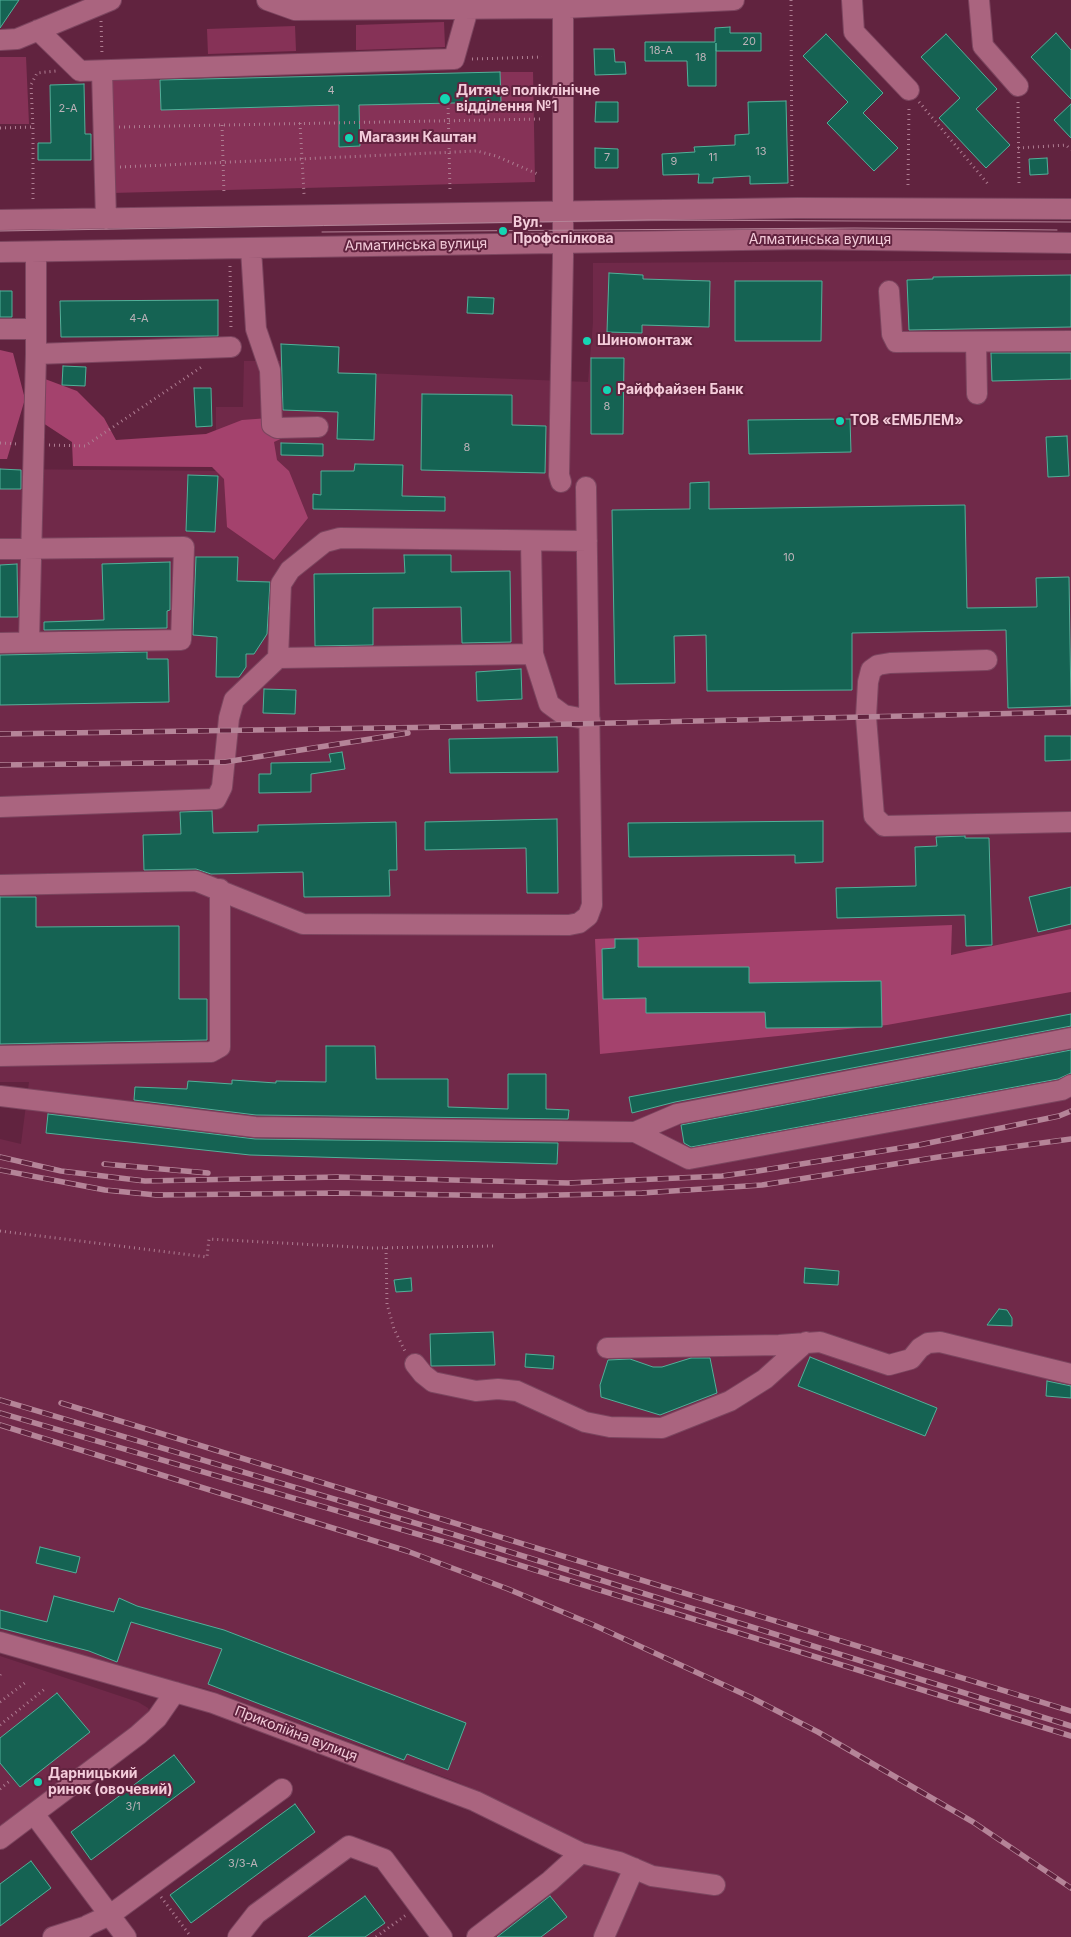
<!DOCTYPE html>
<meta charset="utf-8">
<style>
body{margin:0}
canvas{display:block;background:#61233f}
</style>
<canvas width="1071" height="1937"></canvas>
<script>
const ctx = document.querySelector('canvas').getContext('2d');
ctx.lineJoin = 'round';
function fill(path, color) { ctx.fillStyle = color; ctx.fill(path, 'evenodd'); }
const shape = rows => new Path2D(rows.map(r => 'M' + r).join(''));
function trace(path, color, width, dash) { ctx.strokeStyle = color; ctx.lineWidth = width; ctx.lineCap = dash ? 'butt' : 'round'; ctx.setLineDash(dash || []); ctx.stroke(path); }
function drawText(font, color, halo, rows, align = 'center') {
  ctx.font = font + ' Inter,sans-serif'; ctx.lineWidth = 4; ctx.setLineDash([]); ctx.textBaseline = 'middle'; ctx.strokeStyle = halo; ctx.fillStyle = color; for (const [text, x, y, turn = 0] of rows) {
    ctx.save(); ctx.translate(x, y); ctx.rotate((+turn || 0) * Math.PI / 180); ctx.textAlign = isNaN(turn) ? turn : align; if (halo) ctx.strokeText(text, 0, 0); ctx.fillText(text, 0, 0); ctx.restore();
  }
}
fill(shape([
 [1071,260,1071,1937,488,1937,585,1845,455,1781,207,1689,131,1671,0,1631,0,1139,21,1144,29,1082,0,1082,0,469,216,471,216,407,243,407,244,361,280,361,281,344,339,347,338,372,588,382,593,323,593,263],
 [0,1656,138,1702,148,1708,152,1719,0,1839]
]), '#702949');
fill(shape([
 [444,22,445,47,356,50,356,25],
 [295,26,296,51,208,54,207,29],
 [0,57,26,57,29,124,0,124],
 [500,72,533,72,535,182,111,193,107,78,160,80,161,110,501,102]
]), '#863257');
fill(shape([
 [0,350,13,353,25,399,7,459,0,459],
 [45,379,77,391,104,418,116,440,206,434,242,420,282,417,289,435,274,442,277,460,289,471,308,518,274,560,227,527,224,479,212,467,73,466,72,442,43,423],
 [952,925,951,955,1071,929,1071,992,887,1025,600,1054,595,939]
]), '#a4426d');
const building = shape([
 [0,0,19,0,0,28,0,0],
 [730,27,730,33,761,33,761,51,716,51,716,43,716,86,688,86,687,61,645,61,645,42,715,42,715,28,730,27],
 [1056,33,1071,50,1071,99,1031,57,1056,33],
 [826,34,883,93,863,113,898,148,874,171,827,123,848,102,803,56,826,34],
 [946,34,997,89,976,109,1010,145,986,168,939,118,960,98,921,57,946,34],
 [594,49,614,49,615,62,625,62,626,74,595,75,594,49],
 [500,72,501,102,359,105,360,146,339,147,339,105,161,110,160,80,500,72],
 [84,84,85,134,91,134,91,160,38,160,38,143,51,143,50,85,84,84],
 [786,101,788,183,750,184,750,176,713,178,713,183,698,183,699,174,663,175,662,154,695,152,694,147,735,145,735,135,749,134,748,102,786,101],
 [596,102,618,102,618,122,595,122,596,102],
 [1071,104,1071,138,1054,120,1071,104],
 [595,148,618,149,618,168,595,168,595,148],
 [1047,158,1048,174,1030,175,1029,159,1047,158],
 [609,273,643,275,643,279,710,281,709,327,642,325,642,333,607,332,609,273],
 [1071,275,1071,327,909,330,907,280,933,279,933,277,1071,275],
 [735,281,822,281,821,341,735,341,735,281],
 [0,291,12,291,12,317,0,317,0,291],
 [468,297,494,298,493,314,467,313,468,297],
 [218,300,218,336,61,337,60,301,218,300],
 [281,344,339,347,338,373,376,374,374,440,337,439,338,412,283,410,281,344],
 [991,353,1071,353,1071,379,992,381,991,353],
 [591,358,624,358,623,434,591,434,591,358],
 [63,366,86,367,85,386,62,385,63,366],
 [194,388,211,388,212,426,196,427,194,388],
 [422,394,512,395,512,425,546,426,545,473,421,470,422,394],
 [850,419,851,452,749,454,748,420,850,419],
 [1067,436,1069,476,1048,477,1046,437,1067,436],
 [281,443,323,444,323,456,281,455,281,443],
 [355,464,403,465,402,496,445,497,445,511,313,509,313,494,321,495,321,471,354,471,355,464],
 [0,469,21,470,21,489,0,489,0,469],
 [188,475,218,476,215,532,186,531,188,475],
 [709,482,709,509,965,505,967,608,1037,607,1036,578,1069,577,1071,706,1008,708,1006,630,852,633,852,690,707,691,706,635,674,636,675,683,615,684,612,510,690,509,690,483,709,482],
 [404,555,451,555,451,572,510,571,511,642,462,643,461,607,373,608,373,645,315,646,314,574,405,573,404,555],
 [196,557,238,557,237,581,270,582,267,634,254,654,246,654,246,667,239,677,216,677,217,637,193,635,196,557],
 [170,562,170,610,167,611,167,628,44,630,44,622,104,620,102,564,170,562],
 [17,564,18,617,0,617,0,565,17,564],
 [147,652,147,659,168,659,169,702,0,705,0,655,147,652],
 [521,669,522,699,477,701,476,672,521,669],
 [264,689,296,690,295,714,263,713,264,689],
 [1045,736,1071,736,1071,760,1045,761,1045,736],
 [557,737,558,772,450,773,449,739,557,737],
 [342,752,345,769,311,774,311,792,259,793,259,774,271,774,271,763,331,762,329,754,342,752],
 [212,811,213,833,258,832,258,825,396,822,397,870,389,870,390,896,304,897,303,872,211,874,196,869,144,870,143,835,181,834,180,812,212,811],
 [557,819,558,893,527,893,526,848,425,850,425,822,557,819],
 [823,821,823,862,795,863,795,855,629,857,628,823,823,821],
 [965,836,965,838,989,838,992,945,966,946,965,915,837,918,836,888,916,886,915,847,937,846,936,837,965,836],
 [1071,887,1071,924,1038,932,1029,897,1071,887],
 [0,897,36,897,36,927,179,926,179,999,207,999,207,1040,0,1044,0,897],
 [615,939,638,939,638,967,749,967,749,983,881,981,882,1027,766,1028,765,1012,646,1013,646,998,603,999,602,949,615,948,615,939],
 [1071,1014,1071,1026,675,1102,632,1113,629,1097,1071,1014],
 [326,1046,375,1046,376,1079,448,1079,448,1107,508,1109,508,1074,546,1074,546,1109,569,1110,568,1119,256,1115,134,1100,135,1087,187,1089,188,1081,232,1084,232,1080,276,1083,276,1081,326,1082,326,1046],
 [1071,1050,1071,1073,1058,1079,691,1147,684,1143,681,1125,1071,1050],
 [48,1114,255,1139,558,1143,557,1164,250,1155,46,1133,48,1114],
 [805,1268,839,1271,838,1285,804,1283,805,1268],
 [411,1278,412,1291,396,1292,394,1280,411,1278],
 [999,1309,1007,1310,1012,1318,1012,1326,987,1325,999,1309],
 [493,1332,495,1365,431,1366,430,1334,493,1332],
 [526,1354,554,1356,553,1369,525,1367,526,1354],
 [810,1357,937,1408,925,1436,798,1386,810,1357],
 [691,1358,710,1358,717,1393,660,1415,601,1397,600,1385,608,1360,630,1359,653,1367,662,1367,691,1358],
 [1047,1381,1071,1386,1071,1398,1046,1396,1047,1381],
 [40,1547,80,1557,76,1573,36,1563,40,1547],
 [54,1596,114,1612,119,1598,137,1606,224,1630,466,1723,448,1770,407,1754,404,1760,208,1684,222,1649,131,1622,117,1662,89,1651,0,1628,0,1610,47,1622,54,1596],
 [57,1693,90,1732,20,1787,0,1763,0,1738,57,1693],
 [174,1755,195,1782,91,1860,71,1832,174,1755],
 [295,1804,315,1832,191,1923,170,1895,295,1804],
 [31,1861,51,1888,0,1926,0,1884,31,1861],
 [365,1896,385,1923,365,1937,308,1937,365,1896],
 [550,1896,567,1917,541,1937,497,1937,550,1896]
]);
fill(building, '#156353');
trace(building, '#51b099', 1);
const minor = shape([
 [267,0,295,10,563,8,734,0],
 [852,0,854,32,909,90],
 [979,0,983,46,1018,86],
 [38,30,80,71,454,59,468,9],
 [0,40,17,39,111,0],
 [102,71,106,219],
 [0,220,797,208,1071,209],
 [251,249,256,329,270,370,272,425,277,428,318,427],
 [0,252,803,239,1071,243],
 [889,291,892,334,896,342,1071,341],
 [0,329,36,329],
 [976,342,977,394],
 [36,354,231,347],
 [561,482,559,475,563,257,563,0],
 [531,541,533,654,549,704,564,715,590,720],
 [0,549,184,547,181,640,0,643],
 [29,642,36,354,36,252],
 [278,658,533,654],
 [987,660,890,663,878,665,871,670,868,682,866,717,874,816,884,826,1071,822],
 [0,807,216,799,222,787,229,718,234,700,278,658,281,584,290,570,325,542,340,538,587,541],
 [0,885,196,881,303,924,569,925,579,923,588,916,592,905,586,487],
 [0,1056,211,1052,220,1047,220,889],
 [0,1096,255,1127,635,1132,677,1114,1071,1038],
 [635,1132,689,1159,1062,1090,1071,1085],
 [607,1348,779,1345,820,1342,889,1365,911,1359,920,1348,928,1343,940,1342,1071,1374],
 [415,1364,423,1374,433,1382,476,1391,498,1389,517,1391,585,1422,610,1427,662,1428,730,1401,765,1379,806,1342],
 [0,1642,213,1703,475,1801,581,1853,619,1862,652,1876,715,1885],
 [34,1814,126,1937],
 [0,1839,138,1735,157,1718,175,1692],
 [53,1937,84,1927],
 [73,1937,88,1925,110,1915,282,1789],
 [238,1937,256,1914,349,1846,384,1859,442,1937],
 [477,1937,550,1881,581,1853],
 [604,1937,634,1868]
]);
trace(minor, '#7c455f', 22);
trace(shape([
 [791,0,792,186],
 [101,21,102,55],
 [472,59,542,57],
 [919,102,988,184],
 [1018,102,1019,184],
 [448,103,450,191],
 [300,123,304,194],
 [222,125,224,195],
 [119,127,541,119],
 [0,128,33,127],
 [1018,148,1066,145,1071,150],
 [120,167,477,151,496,156,540,175],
 [908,185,909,106],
 [33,199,33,127,31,85,37,73,56,71],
 [230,266,231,330],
 [0,443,18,444],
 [49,445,85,446,203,366],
 [0,1231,207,1257,209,1239,373,1248,494,1246],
 [386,1248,387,1304,394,1329,405,1351],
 [0,1675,1,1673],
 [0,1702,26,1682],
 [0,1725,46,1688],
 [0,1789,11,1780],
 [161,1897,191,1937],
 [376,1937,406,1915]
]), '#ae7c91', 3, [1, 4]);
trace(minor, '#aa647f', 20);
trace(shape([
 [0,231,648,220,1071,222],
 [322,232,854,228,1057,230]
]), '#b58498', 1);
const rail = shape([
 [0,734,447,727,1071,712],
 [0,765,225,762,408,733],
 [0,1157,61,1171,145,1181,338,1177,568,1183,722,1176,758,1171,919,1145,1059,1116,1071,1111],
 [104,1164,208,1173],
 [0,1170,105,1190,156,1195,337,1193,517,1196,642,1193,762,1185,945,1156,1071,1139],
 [0,1400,452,1534,1071,1726],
 [61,1403,1071,1711],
 [0,1413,448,1543,1071,1736],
 [0,1425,407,1551,508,1589,596,1626,750,1697,818,1732,973,1822,1071,1888]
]);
trace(rail, '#b58498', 5.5);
trace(rail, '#61233f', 4, [11]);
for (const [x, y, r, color] of [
 [445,99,6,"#15d5b3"],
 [349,138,5,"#15d5b3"],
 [503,231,5,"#15d5b3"],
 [587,341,5,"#15d5b3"],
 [607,390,5,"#15d5b3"],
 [840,421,5,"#15d5b3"],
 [38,1782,5,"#15d5b3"]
]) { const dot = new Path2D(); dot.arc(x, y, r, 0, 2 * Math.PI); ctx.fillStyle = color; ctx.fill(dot); trace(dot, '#61233f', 2); }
drawText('11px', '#bcb2b8', null, [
 ["20",749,42],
 ["18-А",661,51],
 ["18",701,58],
 ["4",331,91],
 ["2-А",68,109],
 ["13",761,152],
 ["7",607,158],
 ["11",713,158],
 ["9",674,162],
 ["4-А",139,319],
 ["8",607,407],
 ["8",467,448],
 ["10",789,558],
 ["3/1",133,1807],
 ["3/3-А",243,1864]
]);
drawText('bold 14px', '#f4ccda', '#61233f', [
 ["Дитяче поліклінічне",456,91],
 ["відділення №1",456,107],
 ["Магазин Каштан",359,138],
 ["Вул.",513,223],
 ["Профспілкова",513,239],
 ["Шиномонтаж",597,341],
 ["Райффайзен Банк",617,390],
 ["ТОВ «ЕМБЛЕМ»",850,421],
 ["Дарницький",48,1774],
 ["ринок (овочевий)",48,1790]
], 'left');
drawText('14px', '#f4ccda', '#61233f', [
 ["Алматинська вулиця",820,240],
 ["Алматинська вулиця",416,245,-1],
 ["Приколійна вулиця",296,1734,21]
]);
</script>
